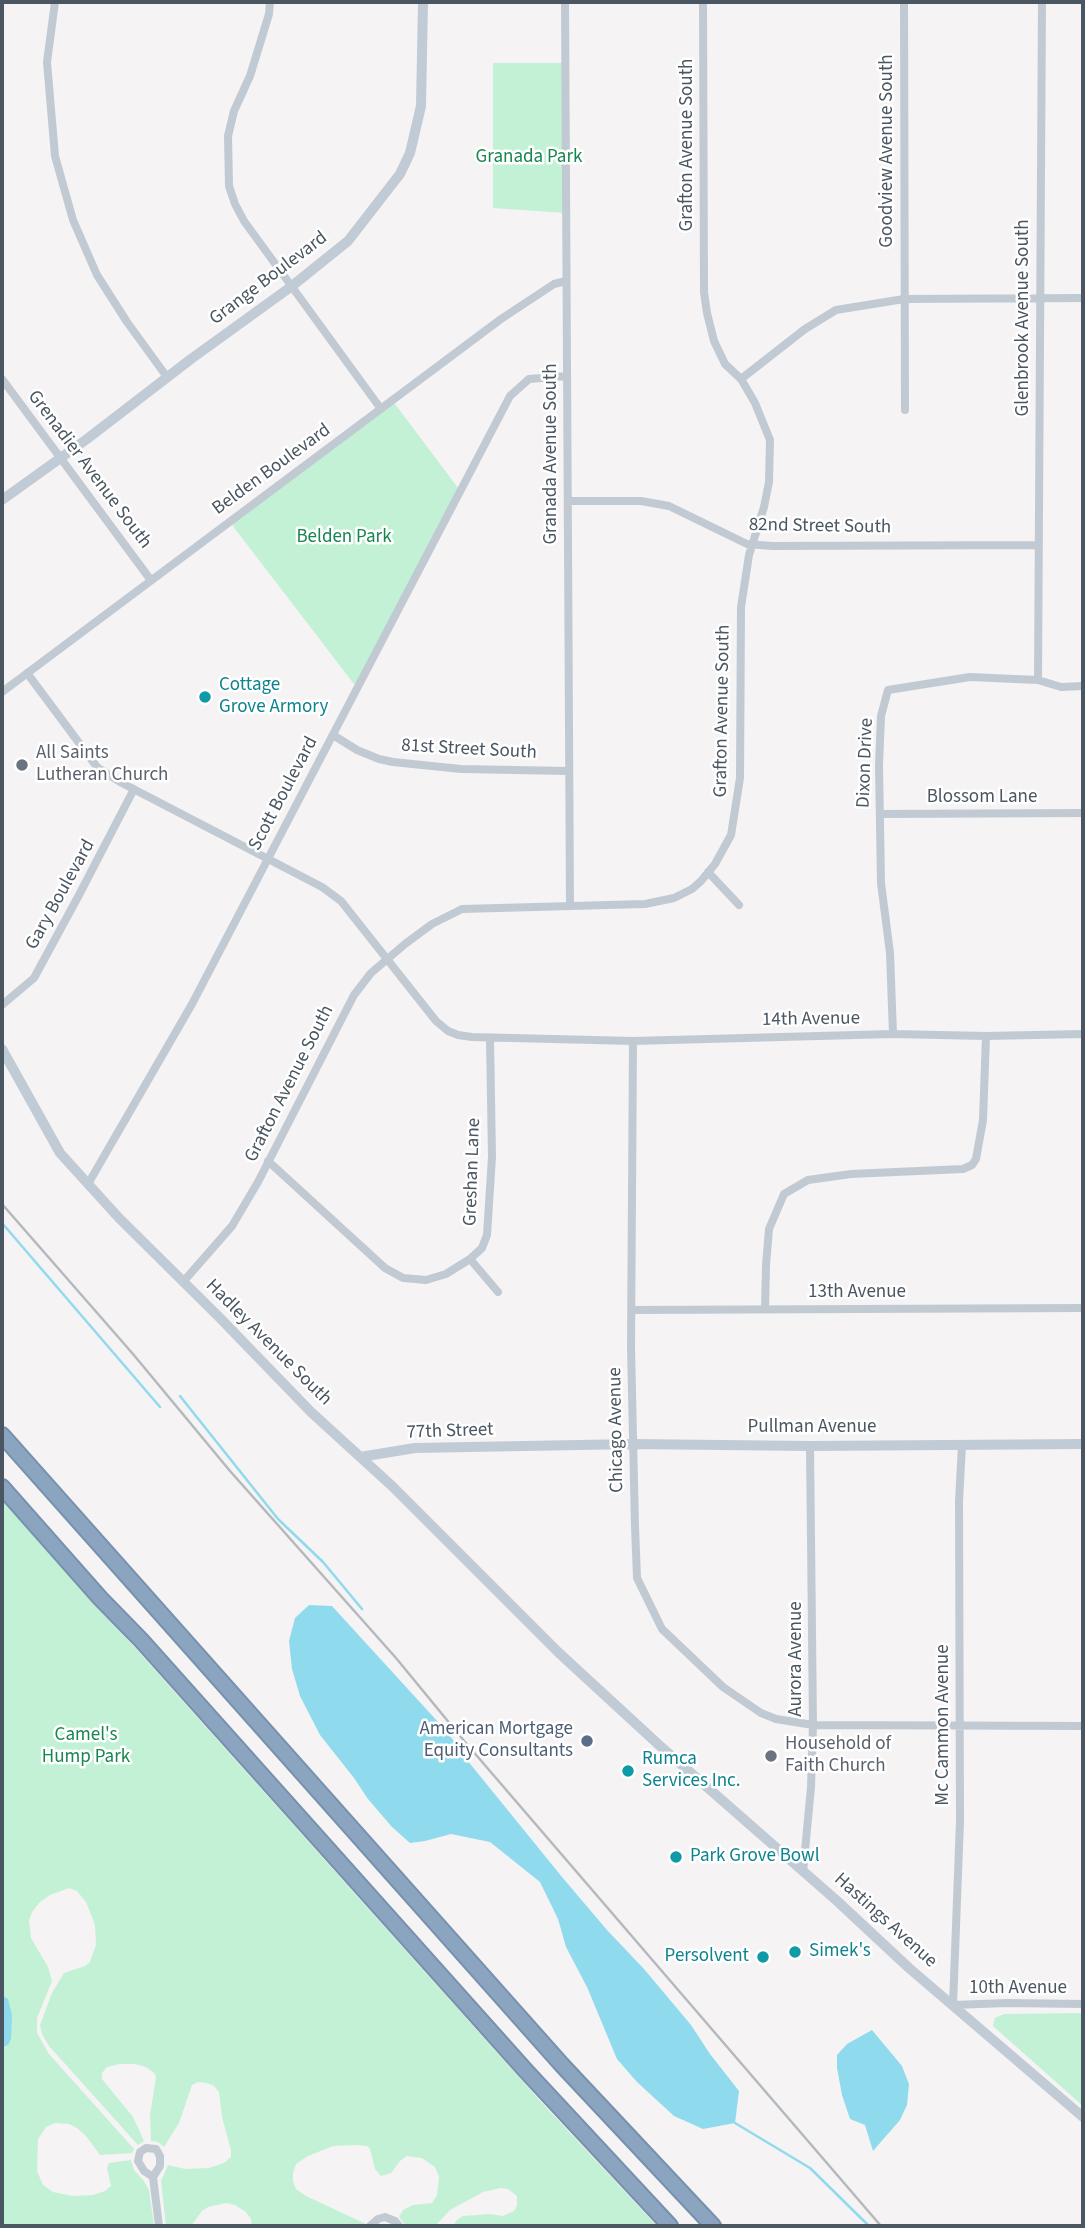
<!DOCTYPE html>
<style>
body{margin:0}
#map{position:relative;width:1085px;height:2228px;overflow:hidden;background:#f5f3f3;font-family:"Source Sans 3",sans-serif}
canvas{display:block}
.frame{position:absolute;inset:0;border:4px solid #4a5661;pointer-events:none}
</style>
<div id="map">
<canvas width="1085" height="2228"></canvas>
<div class="frame"></div>
</div>
<script>
const ctx = document.querySelector('canvas').getContext('2d');
ctx.lineJoin = 'round';
function fill(path, color) { ctx.fillStyle = color; ctx.fill(path, 'evenodd'); }
const shape = rows => new Path2D(rows.map(r => 'M' + r).join(''));
function trace(path, color, width, dash) { ctx.strokeStyle = color; ctx.lineWidth = width; ctx.lineCap = dash ? 'butt' : 'round'; ctx.setLineDash(dash || []); ctx.stroke(path); }
function drawText(font, color, halo, rows, align = 'center') {
  ctx.font = font + ' "Source Sans 3",sans-serif'; ctx.lineWidth = 5; ctx.setLineDash([]); ctx.textBaseline = 'middle'; ctx.strokeStyle = halo; ctx.fillStyle = color; for (const [text, x, y, turn = 0] of rows) {
    ctx.save(); ctx.translate(x, y); ctx.rotate((+turn || 0) * Math.PI / 180); ctx.textAlign = isNaN(turn) ? turn : align; if (halo) ctx.strokeText(text, 0, 0); ctx.fillText(text, 0, 0); ctx.restore();
  }
}
fill(shape([
 [493,63,565,63,565,213,493,208],
 [392,400,461,492,357,688,229,521],
 [2,1499,542,2103,657,2226,453,2226,457,2220,463,2216,490,2214,503,2216,514,2211,517,2206,517,2196,508,2189,501,2188,483,2192,450,2210,435,2226,406,2226,399,2217,403,2210,413,2205,432,2203,437,2195,439,2177,435,2167,422,2158,407,2156,400,2161,391,2173,381,2176,375,2169,370,2149,367,2146,356,2145,333,2146,308,2156,296,2164,293,2173,293,2181,296,2189,306,2196,366,2224,365,2226,252,2226,251,2219,246,2212,235,2205,226,2203,208,2207,202,2211,191,2226,166,2226,161,2181,168,2165,185,2169,209,2168,224,2163,231,2157,231,2150,222,2117,219,2092,214,2086,207,2083,198,2082,192,2085,179,2123,164,2147,158,2142,151,2141,150,2116,156,2077,154,2073,146,2067,135,2064,119,2064,107,2067,102,2073,102,2079,133,2117,144,2141,138,2145,49,2046,42,2034,40,2025,52,1993,64,1973,85,1966,90,1962,96,1945,95,1925,86,1902,77,1891,69,1888,50,1895,39,1903,32,1912,29,1921,31,1938,48,1967,52,1981,37,2018,37,2033,49,2054,134,2149,132,2153,100,2155,86,2136,77,2128,69,2124,55,2123,46,2127,38,2139,37,2171,43,2185,53,2192,73,2196,93,2195,105,2191,111,2186,107,2168,109,2163,131,2160,134,2170,144,2181,149,2190,154,2226,2,2226,2,2047,4,1995,2,1995],
 [1083,2013,1083,2106,993,2026,995,2018,1004,2014]
]), '#c3f1d5');
fill(shape([
 [309,1605,332,1606,449,1734,463,1755,562,1877,607,1930,644,1969,691,2025,710,2054,739,2091,735,2123,703,2129,674,2116,637,2082,617,2059,587,1987,566,1947,558,1919,540,1882,490,1842,451,1834,425,1841,410,1843,392,1827,368,1799,354,1778,320,1735,300,1696,292,1669,289,1641,295,1618],
 [2,1995,8,1999,12,2015,11,2039,8,2045,3,2047],
 [872,2030,902,2066,909,2084,907,2105,900,2120,873,2151,865,2125,850,2119,842,2095,837,2068,837,2055,847,2044]
]), '#90daee');
trace(shape([
 [2,1223,160,1407],
 [180,1396,278,1519,323,1562,362,1609],
 [735,2123,810,2168,869,2226]
]), '#90daee', 2.5);
const highway = shape([
 [2,1435,562,2065,713,2226],
 [2,1487,100,1598,141,1640,526,2071,670,2226]
]);
trace(highway, '#7690ad', 18);
trace(shape([
 [55,2,47,62,55,156,73,220,97,275,127,322,167,377],
 [270,2,269,14,250,76,234,111,228,136,229,186,235,204,244,221,381,409],
 [565,2,570,906],
 [904,2,905,410],
 [2,379,150,579],
 [741,379,805,329,836,310,904,299,1083,298],
 [568,501,641,501,669,506,747,544,772,546,1039,545],
 [27,673,97,767,120,782,322,887,341,901,436,1021,448,1031,458,1035,472,1037,633,1041,893,1034,986,1036,1083,1034],
 [1038,680,1042,2],
 [2,692,501,319,554,284,566,281],
 [333,735,357,750,379,759,393,762,461,769,568,771],
 [880,814,1083,813],
 [708,872,739,905],
 [2,1005,34,978,79,895,134,789],
 [893,1034,890,953,881,883,879,765,881,716,888,690,970,677,1038,680,1061,687,1083,686],
 [633,1041,631,1347,635,1526,637,1578,662,1629,723,1687,761,1713,776,1719,813,1725,1083,1726],
 [268,1161,385,1268,403,1278,426,1280,446,1274,470,1259,482,1248,487,1235,492,1157,490,1038],
 [88,1184,192,1004,510,396,529,379,567,376],
 [470,1259,498,1292],
 [183,1282,232,1226,258,1182,354,995,371,973,405,944,432,924,462,909,645,904,674,898,692,889,701,881,715,864,731,835,740,778,741,607,749,555,764,507,769,482,770,440,755,403,741,379,725,364,714,341,707,313,704,292,703,2],
 [765,1309,766,1265,769,1229,784,1194,808,1180,851,1174,963,1169,972,1165,976,1159,983,1120,986,1036],
 [632,1310,1083,1308],
 [962,1445,959,1501,960,1821,953,2005,1007,2003,1083,2004],
 [803,1872,811,1787,813,1725,810,1446],
 [153,2177,144,2171,138,2161,140,2152,146,2148,156,2149,160,2156,160,2166,153,2177,159,2226],
 [370,2226,378,2219,385,2217,395,2221,399,2226]
]), '#c1cad2', 8);
trace(shape([
 [2,500,87,439,191,359,292,286,348,241,400,174,410,153,421,106,423,2],
 [2,1049,60,1153,119,1218,219,1317,311,1412,392,1486,558,1652,659,1745,836,1900,909,1968,1083,2117],
 [360,1457,415,1448,633,1444,810,1446,1083,1444]
]), '#c1cbd6', 10);
trace(highway, '#8ba5c1', 14);
trace(shape([
 [2,1204,133,1354,230,1471,396,1658,465,1742,881,2226]
]), '#b5b8bd', 2.5);
for (const [x, y, r, color] of [
 [205,697,7,"#0f9aa8"],
 [22,765,7,"#6b7280"],
 [587,1741,7,"#5c6f8a"],
 [771,1756,7,"#6b7280"],
 [628,1771,7,"#0f9aa8"],
 [676,1857,7,"#0f9aa8"],
 [795,1952,7,"#0f9aa8"],
 [763,1957,7,"#0f9aa8"]
]) { const dot = new Path2D(); dot.arc(x, y, r, 0, 2 * Math.PI); ctx.fillStyle = color; ctx.fill(dot); trace(dot, '#fff', 2.5); }
drawText('19px', '#4a5661', '#fff', [
 ["Grafton Avenue South",688,145,-90],
 ["Goodview Avenue South",888,151,-90],
 ["Grange Boulevard",269,279,-37],
 ["Glenbrook Avenue South",1024,318,-90],
 ["Granada Avenue South",552,454,-90],
 ["Grenadier Avenue South",89,470,53],
 ["Belden Boulevard",272,470,-36],
 ["82nd Street South",820,527,1],
 ["Grafton Avenue South",723,711,-89],
 ["81st Street South",469,750,3],
 ["Dixon Drive",866,763,-88],
 ["Scott Boulevard",284,794,-62],
 ["Blossom Lane",982,798],
 ["Gary Boulevard",61,895,-61],
 ["14th Avenue",811,1020,-1],
 ["Grafton Avenue South",290,1084,-63],
 ["Greshan Lane",473,1172,-88],
 ["13th Avenue",857,1293],
 ["Hadley Avenue South",268,1343,45],
 ["Pullman Avenue",812,1428],
 ["Chicago Avenue",617,1430,-91],
 ["77th Street",450,1432,-2],
 ["Aurora Avenue",797,1659,-90],
 ["Mc Cammon Avenue",944,1725,-90],
 ["Hastings Avenue",885,1921,42],
 ["10th Avenue",1018,1989]
]);
drawText('19px', '#17864f', '#fff', [
 ["Granada Park",529,158],
 ["Belden Park",344,538],
 ["Camel's",86,1736],
 ["Hump Park",86,1758]
]);
drawText('19px', '#0d838f', '#fff', [
 ["Cottage",219,686],
 ["Grove Armory",219,708],
 ["Rumca",642,1760],
 ["Services Inc.",642,1782],
 ["Park Grove Bowl",690,1857],
 ["Simek's",809,1952],
 ["Persolvent",749,1957,"right"]
], 'left');
drawText('19px', '#5b616d', '#fff', [
 ["All Saints",36,754],
 ["Lutheran Church",36,776],
 ["Household of",785,1745],
 ["Faith Church",785,1767]
], 'left');
drawText('19px', '#4e5e75', '#fff', [
 ["American Mortgage",573,1730],
 ["Equity Consultants",573,1752]
], 'right');
</script>
